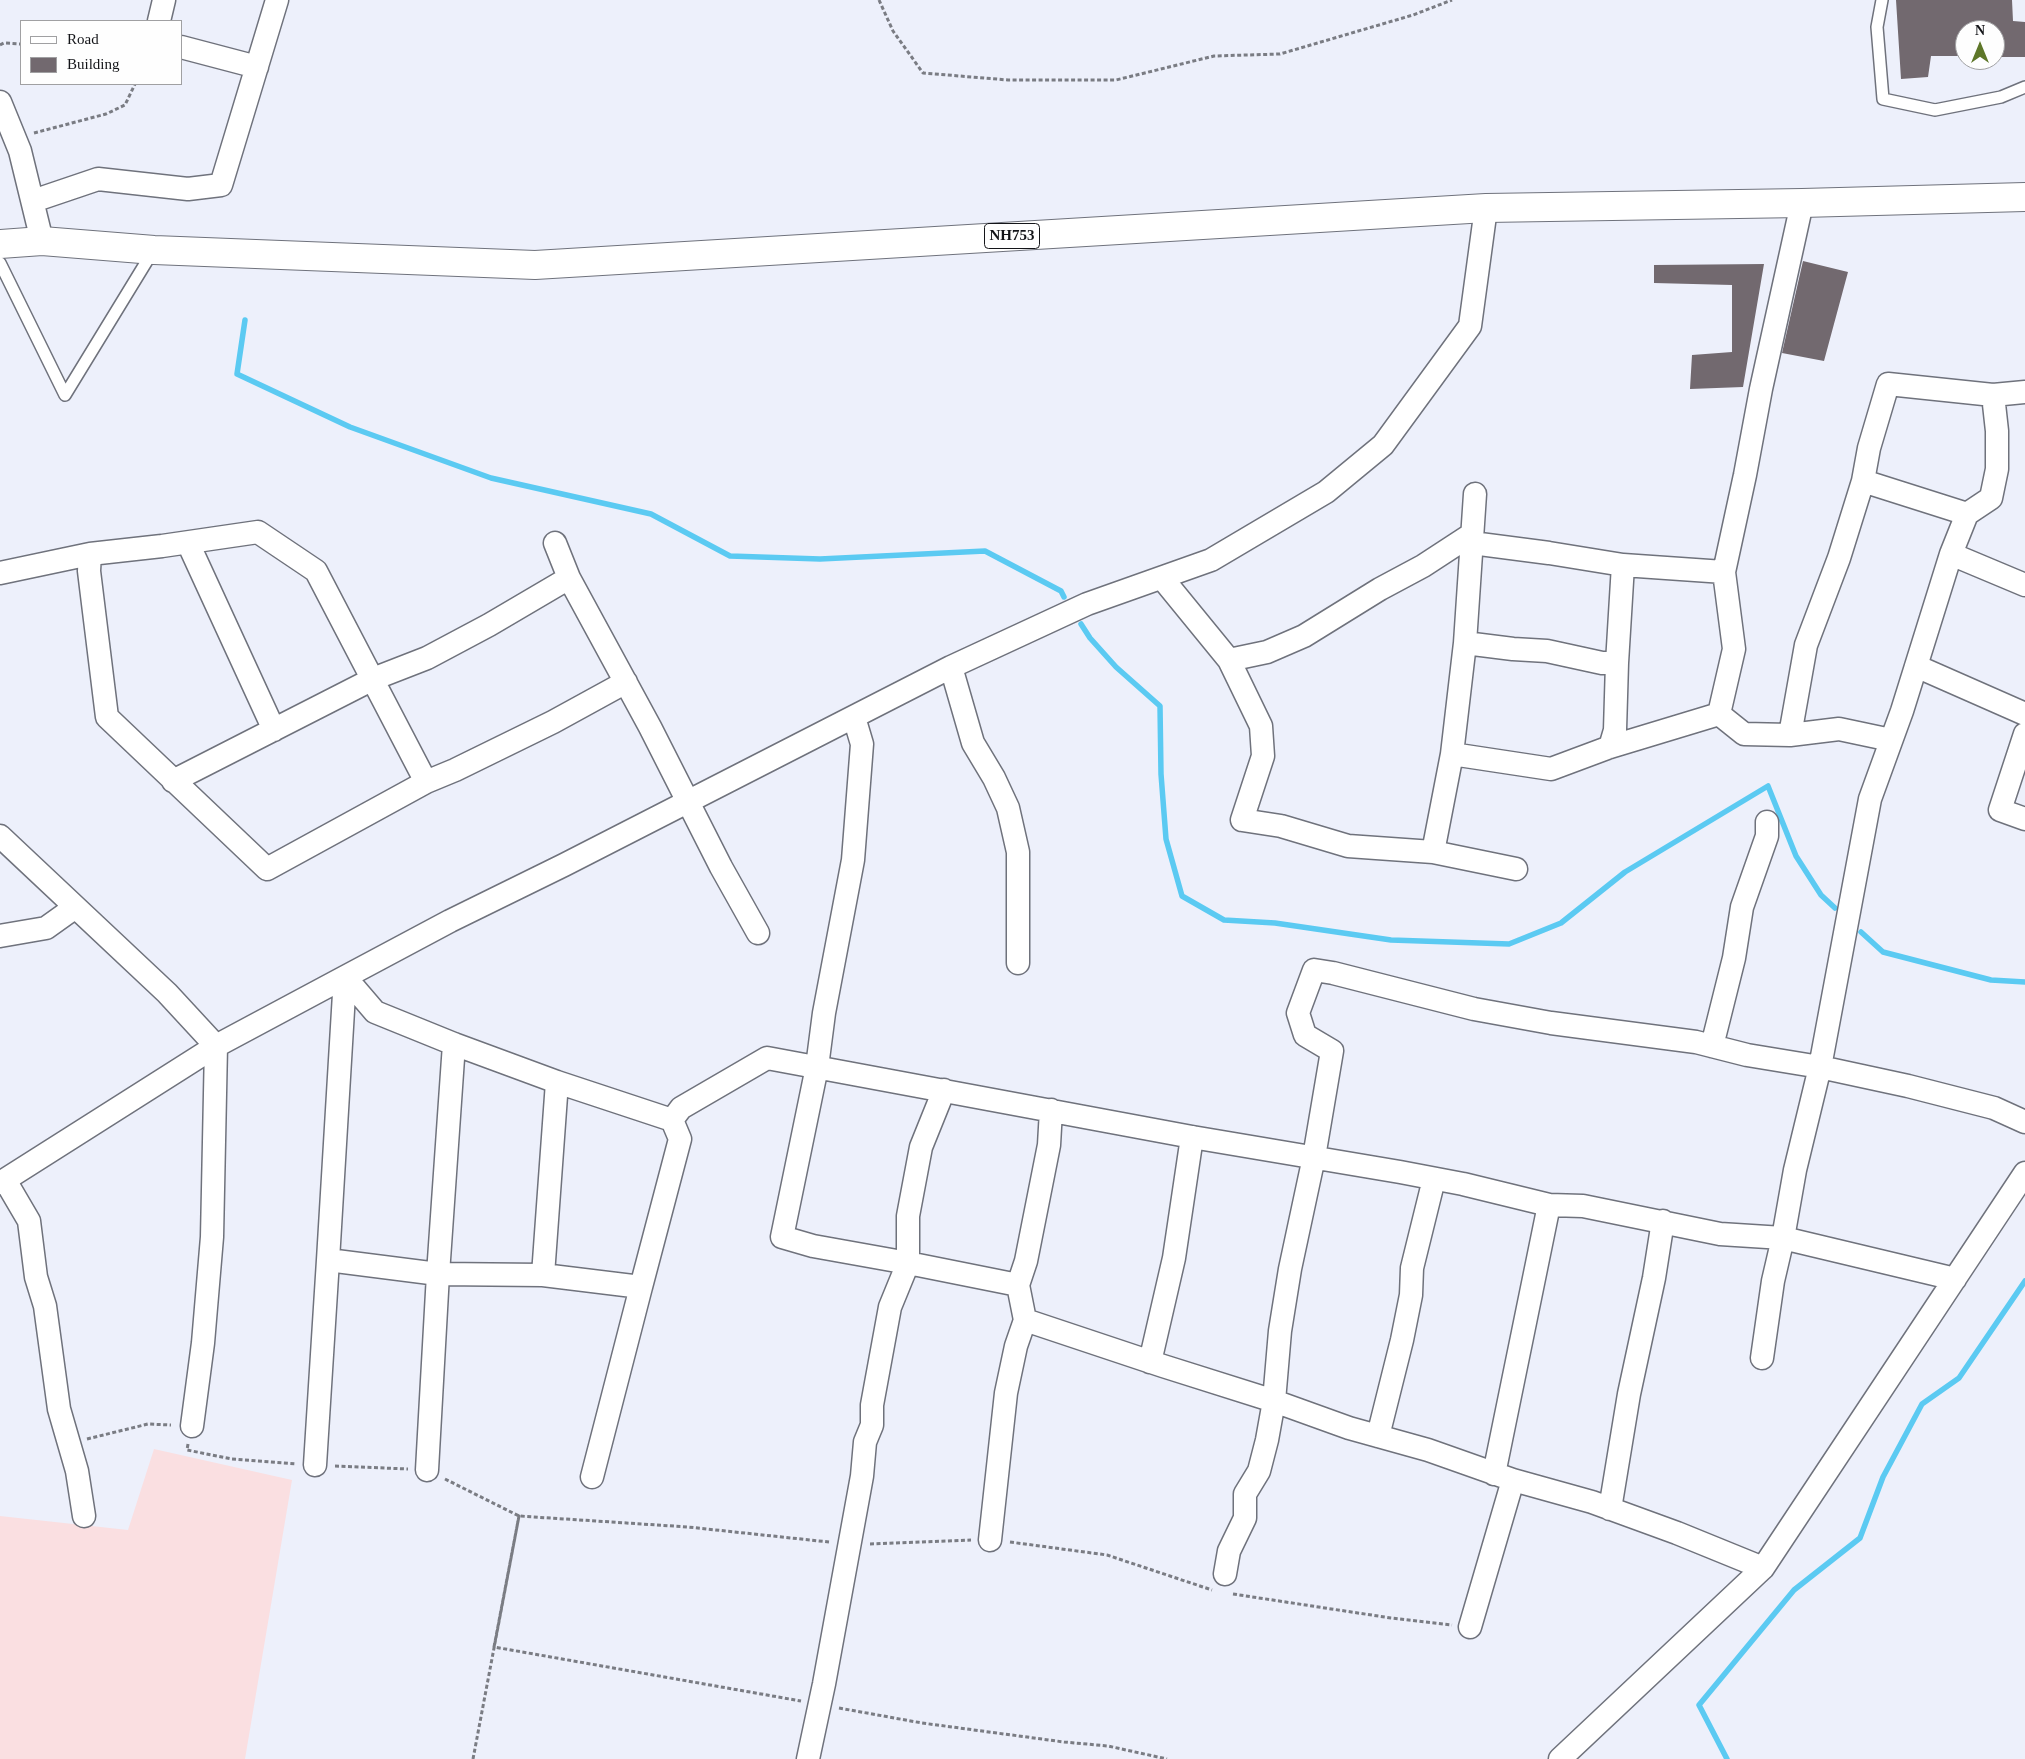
<!DOCTYPE html>
<style>
body{margin:0}
#map{position:relative;width:2025px;height:1759px;overflow:hidden;background:#edf0fb;font-family:Georgia,serif}
canvas{display:block}
.legend{position:absolute;left:20px;top:20px;width:162px;height:65px;box-sizing:border-box;background:#fefefe;border:1px solid #a0a0a2;margin:0;padding:6px 9px;list-style:none;font-size:15px;color:#131418}
.legend li{display:flex;align-items:center;gap:10px;height:25px}
.legend b{width:25px;border:1px solid #a0a0a2}
.north{position:absolute;left:1955px;top:20px;width:50px;height:50px;box-sizing:border-box;background:#fefefe;border:1px solid #a0a0a2;border-radius:50%;rotate:0deg;font-size:14px;font-weight:700;line-height:20px;text-align:center;color:#131418}
.north::after{content:'';display:block;margin:auto;width:18px;height:22px;background:#5e7729;clip-path:polygon(50% 0,100% 100%,50% 72%,0 100%)}
</style>
<div id="map">
<canvas width="2025" height="1759"></canvas>
<ul class="legend">
<li><b style="height:6px;background:#fff"></b>Road</li>
<li><b style="height:14px;background:#72696f"></b>Building</li>
</ul>
<div class="north">N</div>
</div>
<script>
const ctx = document.querySelector('canvas').getContext('2d');
ctx.lineJoin = 'round';
function fill(path, color) { ctx.fillStyle = color; ctx.fill(path, 'evenodd'); }
const shape = rows => new Path2D(rows.map(r => 'M' + r).join(''));
function trace(path, color, width, dash) { ctx.strokeStyle = color; ctx.lineWidth = width; ctx.lineCap = dash ? 'butt' : 'round'; ctx.setLineDash(dash || []); ctx.stroke(path); }
function drawText(font, color, halo, rows, align = 'center') {
  ctx.font = font + ' Georgia,serif'; ctx.lineWidth = 4.5; ctx.setLineDash([]); ctx.textBaseline = 'middle'; ctx.strokeStyle = halo; ctx.fillStyle = color; for (const [text, x, y, turn = 0] of rows) {
    ctx.save(); ctx.translate(x, y); ctx.rotate((+turn || 0) * Math.PI / 180); ctx.textAlign = isNaN(turn) ? turn : align; if (halo) ctx.strokeText(text, 0, 0); ctx.fillText(text, 0, 0); ctx.restore();
  }
}
fill(shape([
 [154,1449,292,1480,245,1759,0,1759,0,1516,128,1530]
]), '#fadfe1');
trace(shape([
 [245,320,237,374,350,427,491,478,651,514,730,556,820,559,985,551,1061,591,1064,597],
 [1081,624,1090,638,1116,667,1160,706,1161,774,1166,839,1182,896,1224,920,1275,923,1391,940,1509,944,1561,923,1625,872,1768,786,1796,856,1821,895,1835,908],
 [1861,932,1883,952,1991,980,2025,982],
 [1727,1759,1699,1705,1794,1590,1860,1538,1883,1477,1922,1404,1959,1378,2025,1281]
]), '#5bcaf2', 5.5);
fill(shape([
 [1896,0,2012,0,2013,21,2025,22,2025,57,1995,57,1995,30,1965,30,1965,56,1931,56,1928,77,1901,79],
 [1803,261,1848,272,1824,361,1782,353],
 [1764,264,1743,387,1690,389,1692,355,1732,352,1732,285,1654,283,1654,265]
]), '#72696f');
const service = shape([
 [1882,0,1877,27,1883,99,1935,110,2001,97,2025,87],
 [0,263,65,395,153,251]
]);
const minor = shape([
 [159,21,164,0],
 [181,47,257,67],
 [0,102,20,151,42,241],
 [33,201,98,179,188,189,221,185,277,0],
 [1802,203,1761,389,1745,475,1724,572,1734,649,1719,714,1744,734,1790,735,1806,645,1839,558,1863,481],
 [1486,208,1470,326,1383,445,1326,492,1211,560,1087,604,951,667,564,865,450,921,345,977,375,1012,454,1044,557,1082,672,1120,681,1108,767,1058,1192,1137,1400,1172,1463,1184,1549,1205,1583,1206,1720,1234,1783,1238,1773,1281,1762,1358],
 [1993,395,2025,392],
 [1475,494,1465,643,1452,754,1551,769,1610,747,1719,714],
 [1967,514,1863,481,1869,448,1888,384,1993,395,1997,431,1997,469,1991,498,1967,514,1951,554,2025,585],
 [188,543,274,730],
 [555,543,569,578,650,727,721,867,758,933],
 [1472,543,1549,553,1623,565,1617,663],
 [1951,554,1902,711,1870,799,1820,1067,1908,1086,1994,1108,2025,1122],
 [1623,565,1724,572],
 [0,573,90,554],
 [1162,578,1229,660,1261,726,1263,756,1242,820,1281,826,1348,846,1433,852],
 [1465,643,1513,649,1547,651,1602,663,1617,663,1615,730,1610,747],
 [1229,660,1267,652,1304,636,1380,589,1423,566,1472,534],
 [1916,666,2025,714],
 [951,667,973,743,994,778,1008,808,1018,852,1018,963],
 [2025,734,2000,810,2025,819],
 [1790,735,1839,729,1891,740],
 [1452,754,1433,852,1516,869],
 [173,781,373,679,427,658,489,625,569,578],
 [426,782,316,571,258,532,162,546,90,554,89,571,107,717,267,869,426,782,455,770,553,722,626,682],
 [0,836,167,993,216,1046,212,1237,203,1343,192,1426],
 [0,936,46,928,74,908],
 [345,977,328,1260,438,1274,427,1470],
 [454,1044,438,1274,543,1275,641,1287,680,1139,672,1120],
 [1712,1046,1734,958,1742,907,1767,836,1767,822],
 [944,1090,921,1147,908,1216,908,1263,1018,1285,1025,1320,1163,1366,1274,1401,1349,1428,1428,1450,1513,1480,1592,1502,1677,1533,1763,1568],
 [5,1180,29,1221,36,1277,45,1306,59,1409,77,1471,84,1516],
 [0,1183,216,1046,345,977],
 [543,1275,557,1082],
 [1018,1285,1026,1261,1049,1145,1051,1110],
 [1150,1362,1174,1258,1192,1137],
 [1378,1436,1402,1340,1411,1295,1412,1268,1434,1179],
 [315,1465,328,1260],
 [1494,1474,1549,1205],
 [592,1477,641,1287],
 [1610,1509,1629,1394,1654,1278,1663,1221],
 [990,1540,1006,1393,1016,1346,1025,1320],
 [1225,1574,1229,1551,1245,1518,1245,1494,1259,1471,1267,1440,1274,1401,1280,1331,1290,1269,1314,1157,1332,1051,1305,1035,1298,1013,1314,970,1333,973,1474,1009,1551,1023,1696,1042,1747,1055,1820,1067,1795,1170,1783,1238,1955,1279],
 [1470,1627,1513,1480],
 [808,1759,824,1684,862,1476,865,1442,872,1425,872,1405,890,1307,908,1263,813,1246,782,1237,817,1067,824,1013,853,860,862,744,854,717],
 [1560,1759,1763,1568,2025,1173]
]);
const trunk = shape([
 [0,244,42,241,154,250,535,265,1486,208,1802,203,2025,197]
]);
trace(service, '#6f727c', 14);
trace(minor, '#6f727c', 25);
trace(trunk, '#6f727c', 30);
trace(shape([
 [879,0,893,31,923,73,1008,80,1116,80,1214,56,1280,54,1413,15,1452,0],
 [0,45,4,43,21,44],
 [34,133,106,114,125,105,135,84],
 [87,1439,148,1424,171,1425],
 [188,1444,187,1450,232,1459,296,1464],
 [335,1466,408,1469],
 [445,1479,519,1516,688,1527,829,1542],
 [1010,1542,1107,1555,1212,1590],
 [870,1544,971,1540],
 [1233,1594,1391,1618,1452,1625],
 [839,1708,922,1723,1064,1742,1108,1746,1167,1759],
 [473,1759,519,1516,494,1647,801,1701]
]), '#7a7c83', 3, [4, 2.5]);
trace(service, '#fff', 11);
trace(minor, '#fff', 22);
trace(trunk, '#fff', 28);
for (const [x, y, w] of [
 [1012,236,55]
]) { const box = new Path2D(); box.roundRect(x - w / 2, y - 12.5, w, 25, 4); ctx.fillStyle = '#fefefe'; ctx.fill(box); trace(box, '#131418', 1); }
drawText('bold 15px', '#131418', null, [
 ["NH753",1012,236]
]);
</script>
